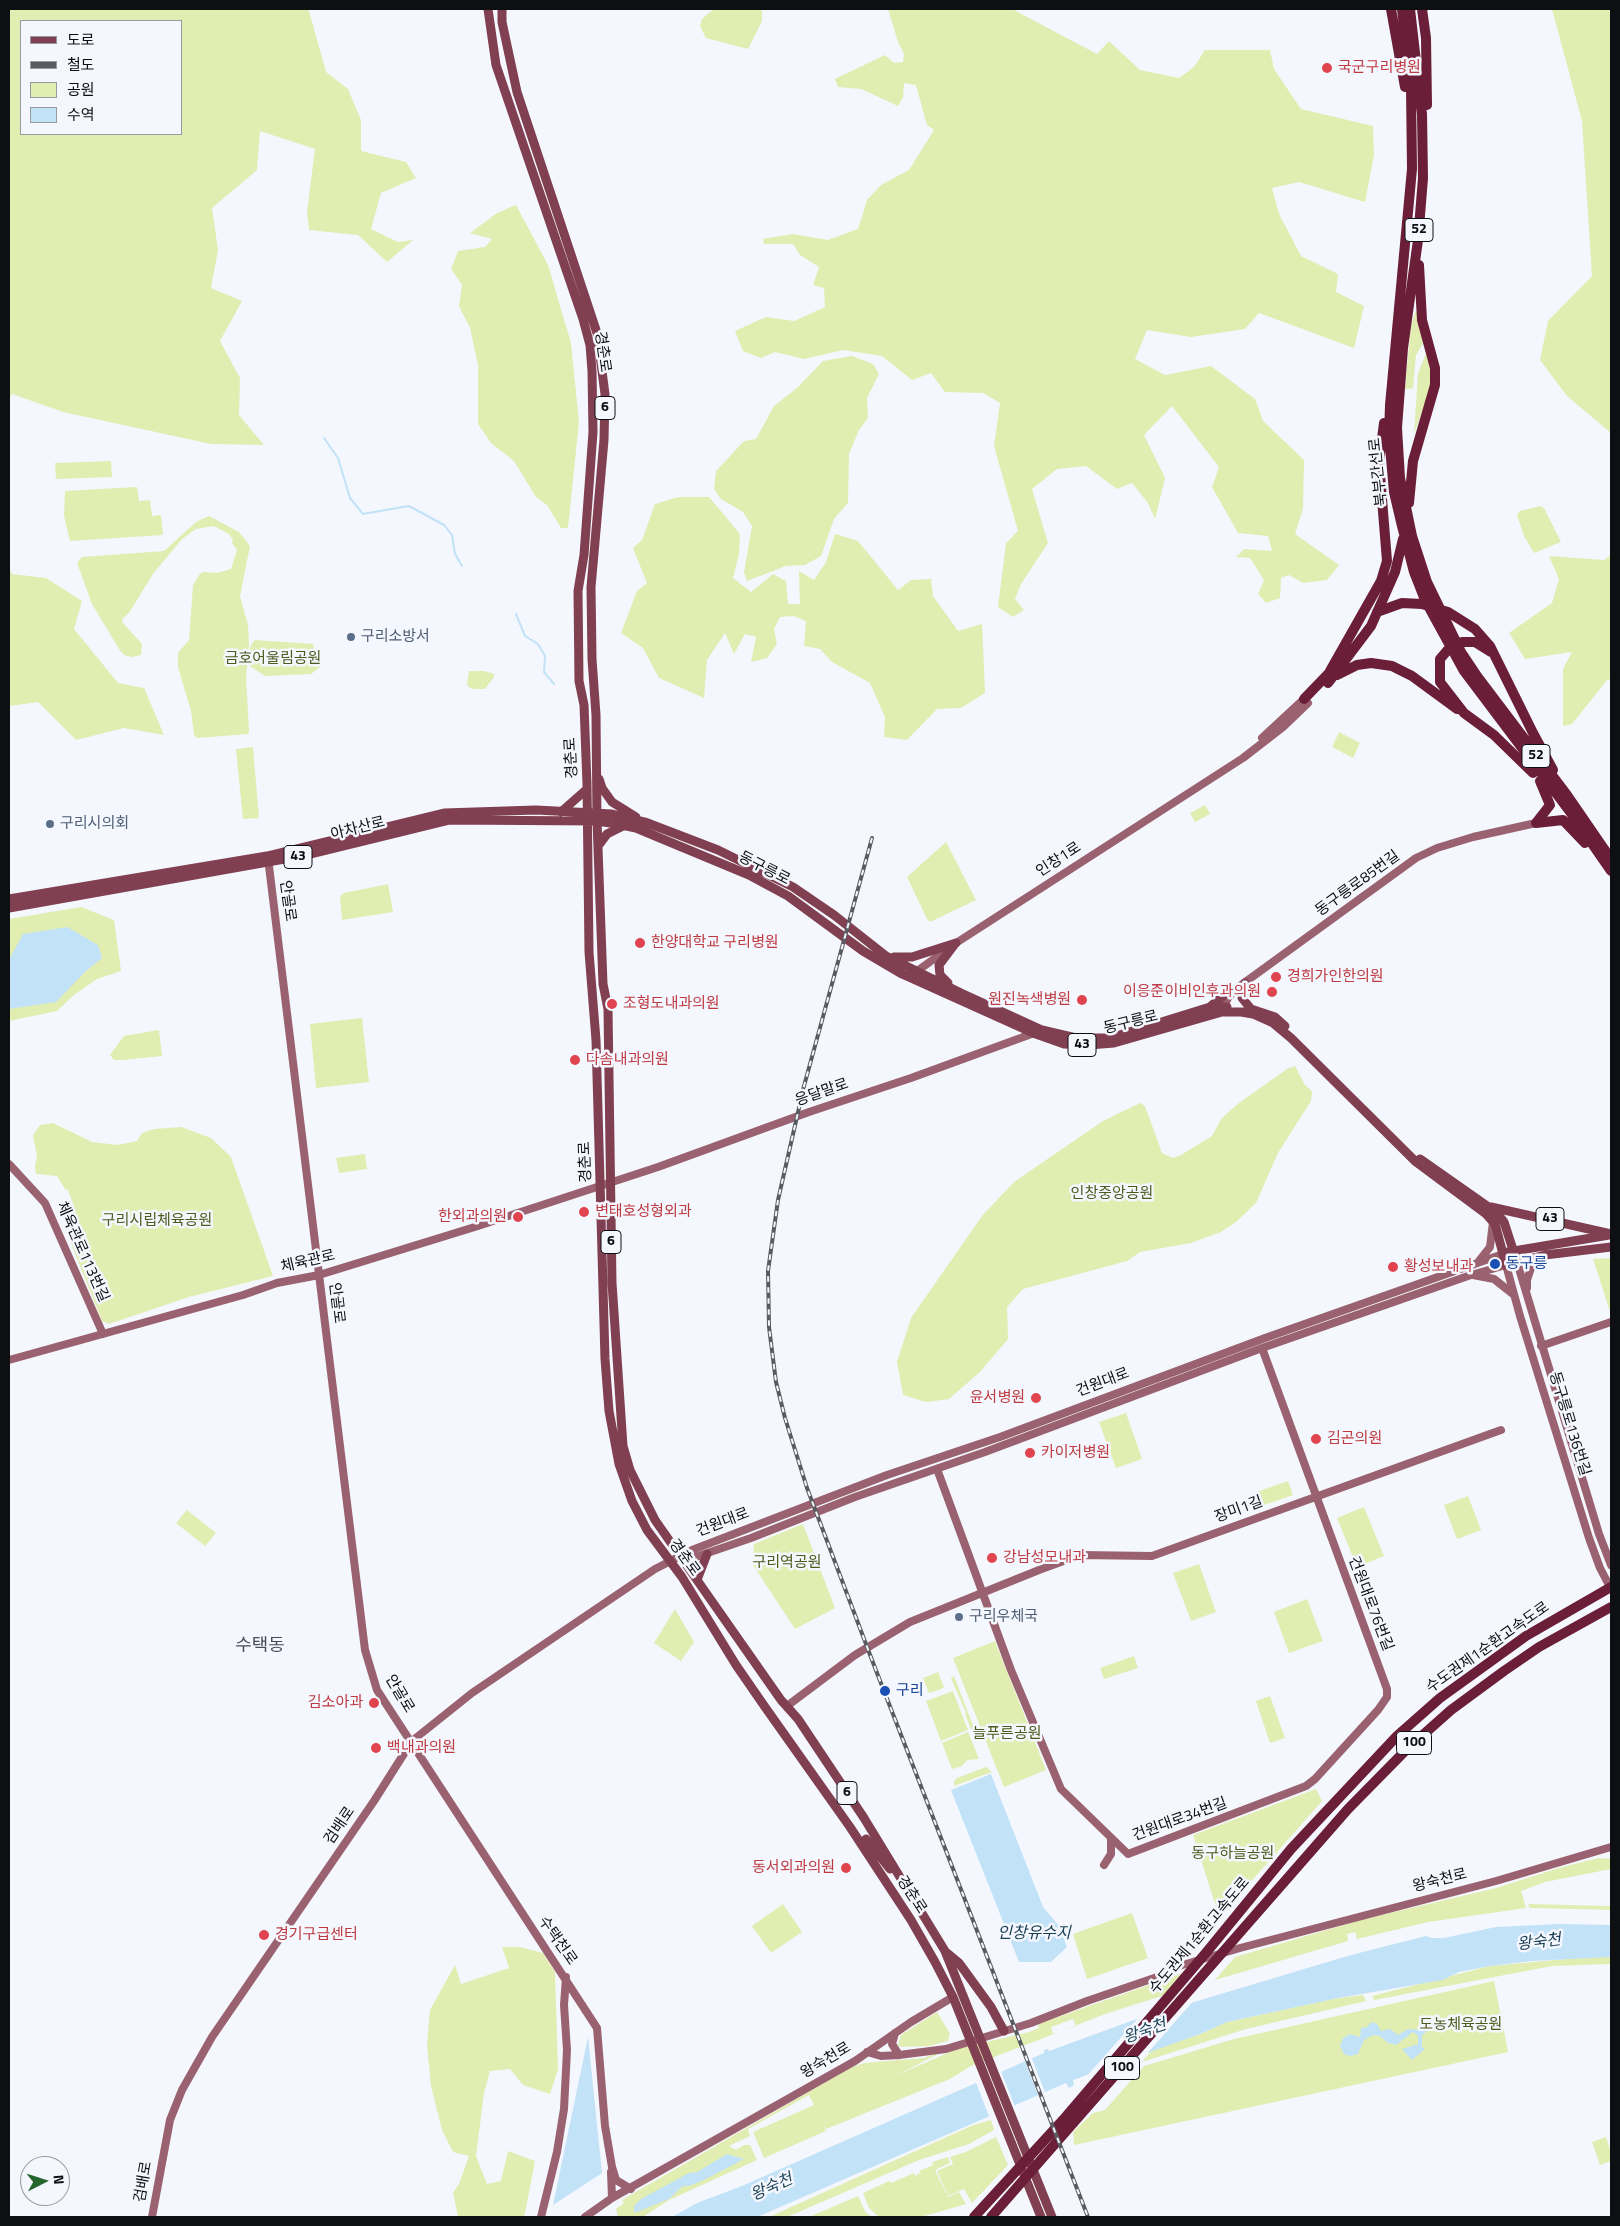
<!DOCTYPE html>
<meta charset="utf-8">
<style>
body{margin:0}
#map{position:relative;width:1620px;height:2226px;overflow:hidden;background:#f4f7fd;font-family:"Titillium Web","Noto Sans KR",sans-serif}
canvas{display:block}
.frame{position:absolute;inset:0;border:10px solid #0d0f13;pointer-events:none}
.legend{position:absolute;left:20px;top:20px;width:162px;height:115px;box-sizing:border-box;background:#f4f7fd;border:1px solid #989a9f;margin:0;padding:6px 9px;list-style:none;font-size:15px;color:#0d0f13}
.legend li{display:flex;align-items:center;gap:10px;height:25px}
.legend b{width:25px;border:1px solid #989a9f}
.north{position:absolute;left:20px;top:2156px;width:50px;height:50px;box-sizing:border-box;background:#f4f7fd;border:1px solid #989a9f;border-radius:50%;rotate:85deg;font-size:14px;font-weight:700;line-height:20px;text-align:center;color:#0d0f13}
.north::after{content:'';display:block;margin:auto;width:18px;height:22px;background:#25652e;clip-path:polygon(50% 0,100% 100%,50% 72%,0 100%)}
</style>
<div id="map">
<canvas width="1620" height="2226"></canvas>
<div class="frame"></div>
<ul class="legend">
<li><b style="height:6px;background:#813f52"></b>도로</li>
<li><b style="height:6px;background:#595b60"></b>철도</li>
<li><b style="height:14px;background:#e1edb1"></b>공원</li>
<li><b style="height:14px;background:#c2e2f7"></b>수역</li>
</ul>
<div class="north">N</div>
</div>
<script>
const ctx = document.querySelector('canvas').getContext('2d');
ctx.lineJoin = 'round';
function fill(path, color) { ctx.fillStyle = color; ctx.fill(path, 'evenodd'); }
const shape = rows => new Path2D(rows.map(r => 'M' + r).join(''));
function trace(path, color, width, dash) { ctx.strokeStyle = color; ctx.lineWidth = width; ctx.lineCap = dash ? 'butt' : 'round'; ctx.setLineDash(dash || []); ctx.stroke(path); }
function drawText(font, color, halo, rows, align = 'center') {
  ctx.font = font + ' "Titillium Web","Noto Sans KR",sans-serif'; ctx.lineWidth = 5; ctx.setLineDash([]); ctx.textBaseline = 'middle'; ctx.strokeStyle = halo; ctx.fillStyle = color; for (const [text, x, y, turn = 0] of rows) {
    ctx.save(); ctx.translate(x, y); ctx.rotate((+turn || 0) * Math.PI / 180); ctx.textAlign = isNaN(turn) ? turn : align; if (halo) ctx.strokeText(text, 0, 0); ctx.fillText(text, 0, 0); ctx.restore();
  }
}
fill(shape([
 [9,9,306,9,309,11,326,72,348,89,361,120,361,151,406,162,416,178,381,193,371,229,398,242,413,240,387,262,358,235,309,230,307,212,315,149,260,131,257,170,212,208,218,250,211,288,242,301,220,341,240,378,239,415,264,445,211,444,63,412,12,394,9,399],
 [181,21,181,134,21,134,21,21],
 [714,9,762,9,762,21,748,49,706,38,700,26,702,19],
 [888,9,1012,9,1097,54,1109,41,1140,70,1179,78,1194,67,1205,50,1270,50,1274,69,1301,109,1373,126,1374,155,1365,202,1299,182,1272,188,1279,214,1301,256,1338,274,1336,292,1364,306,1354,348,1259,313,1245,329,1191,337,1147,330,1135,359,1165,375,1211,366,1255,399,1263,421,1304,460,1303,509,1295,534,1339,565,1327,580,1303,583,1289,575,1281,578,1280,598,1266,603,1258,594,1264,580,1250,558,1236,557,1244,549,1272,551,1268,536,1238,533,1212,487,1219,467,1172,406,1144,435,1165,478,1155,519,1148,503,1132,483,1117,489,1086,466,1057,469,1032,489,1048,543,1021,584,1015,599,1024,610,1013,617,998,607,1006,543,1018,531,994,446,1000,403,983,393,945,392,931,373,912,380,882,356,843,350,804,359,775,352,761,358,743,351,735,331,766,317,794,321,825,307,824,288,813,285,819,267,800,255,793,244,764,244,763,239,793,234,828,240,858,229,867,200,881,185,909,170,934,130,927,125,916,85,904,83,903,97,898,106,861,89,838,87,835,79,885,55,894,63,903,62,904,54,898,42],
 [1552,9,1611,9,1611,433,1567,396,1540,360,1548,321,1592,276,1582,121],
 [516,205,548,265,571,343,579,422,568,528,561,528,547,505,536,497,514,461,491,443,478,424,478,365,470,328,459,306,462,285,451,269,458,251,485,247,492,239,470,233,497,213],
 [1416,310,1424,342,1416,355,1413,388,1407,389,1405,388,1411,325],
 [1427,351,1430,361,1431,387,1414,434,1418,373],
 [852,356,873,364,879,374,867,398,868,418,859,430,849,454,848,503,834,519,821,556,805,565,786,566,747,581,744,572,752,526,743,512,721,499,714,489,716,471,744,441,756,439,774,406,797,388,823,361],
 [111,461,112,477,56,479,55,463],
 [137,487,140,506,140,501,150,500,152,516,161,515,163,535,70,541,64,516,65,491],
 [678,497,709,497,740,534,739,554,733,578,751,592,773,574,786,581,788,604,800,604,799,571,814,580,826,562,835,534,858,541,898,590,911,580,931,579,933,596,958,631,982,624,985,693,961,708,937,709,907,740,884,737,885,717,870,683,832,662,820,649,804,646,806,621,794,616,780,617,774,629,777,644,767,658,751,662,756,637,745,634,734,654,725,633,707,660,704,698,659,678,643,648,621,633,637,591,647,583,633,548,642,540,655,504],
 [1540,506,1544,508,1561,542,1534,553,1524,536,1517,515,1520,511],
 [209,516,239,532,250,546,240,596,248,625,249,645,246,677,249,731,248,734,197,738,194,735,191,711,178,667,178,653,189,640,193,585,200,574,203,572,217,573,231,569,237,550,232,543,233,540,229,534,214,526,196,529,182,539,153,574,129,613,122,619,123,623,142,644,141,655,132,657,124,655,119,649,92,604,77,563,82,557,164,551,196,522],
 [1611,555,1611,682,1608,679,1572,724,1563,726,1563,669,1572,652,1525,659,1509,633,1552,603,1559,579,1549,556,1604,560],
 [9,568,12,574,46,578,82,601,74,629,118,683,144,688,164,735,124,728,76,740,38,702,9,706],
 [255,640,313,644,320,667,311,674,265,676,250,666,247,660,251,645],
 [469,671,484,671,494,674,494,677,485,689,472,689,467,685],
 [1339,732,1360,743,1353,758,1332,747],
 [253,747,259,818,243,819,236,749],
 [1205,805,1210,814,1195,822,1190,813],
 [946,842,976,900,930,922,927,919,907,877],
 [388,884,393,912,342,920,340,896,344,893],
 [81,907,114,920,121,971,97,979,74,995,57,1011,9,1021,9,919],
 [362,1018,369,1082,316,1088,310,1024],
 [159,1030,162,1056,122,1060,114,1060,110,1055,124,1036],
 [1295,1066,1305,1085,1312,1091,1311,1101,1278,1153,1256,1203,1236,1222,1221,1232,1191,1243,1140,1252,1127,1261,1023,1289,1007,1307,1008,1339,980,1372,949,1399,926,1402,903,1395,897,1362,911,1318,982,1216,1014,1182,1103,1121,1140,1103,1145,1106,1162,1153,1173,1158,1181,1155,1212,1136,1221,1119,1239,1103,1287,1069],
 [53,1123,92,1142,118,1145,137,1141,142,1133,154,1129,181,1127,211,1138,231,1157,273,1276,189,1297,109,1324,102,1321,64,1226,67,1223,67,1212,74,1214,74,1206,68,1190,65,1189,57,1176,36,1174,35,1166,37,1157,33,1135,40,1125],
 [365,1154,367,1169,339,1173,336,1158],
 [1611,1258,1611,1315,1593,1259],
 [1126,1413,1142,1459,1116,1468,1099,1422],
 [1288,1481,1293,1495,1264,1505,1259,1491],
 [1468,1496,1481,1530,1457,1539,1444,1505],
 [1364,1507,1384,1556,1357,1567,1337,1518],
 [187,1510,216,1533,205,1546,176,1523],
 [803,1524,835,1608,795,1629,753,1565,754,1544],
 [1199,1564,1216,1612,1191,1621,1173,1573],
 [1307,1599,1323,1641,1289,1653,1274,1612],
 [675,1609,694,1642,681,1661,654,1643],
 [995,1641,1046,1770,1004,1787,953,1658],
 [1134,1656,1138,1668,1104,1679,1100,1668],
 [938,1672,944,1688,929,1693,923,1678],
 [954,1676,974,1728,971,1729,965,1714,966,1713,951,1678],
 [953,1691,968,1730,941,1741,926,1701],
 [1270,1696,1285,1738,1270,1743,1256,1701],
 [968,1732,979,1759,967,1760,962,1766,952,1769,942,1743],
 [986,1767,992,1772,954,1786,954,1781,957,1778],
 [1316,1789,1322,1801,1247,1886,1218,1913,1193,1835],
 [1598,1858,1611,1859,1611,1869,1545,1882,1521,1891,1526,1908,1428,1922,1357,1939,1355,1932,1347,1934,1348,1941,1215,1980,1235,1957,1361,1920,1496,1888,1559,1868],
 [783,1904,802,1932,771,1953,752,1926],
 [1528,1904,1611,1906,1611,1910,1530,1908],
 [1132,1913,1148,1958,1087,1979,1073,1934],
 [502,1947,520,1947,543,1953,555,1972,558,2069,550,2094,523,2085,510,2069,490,2071,484,2093,476,2156,487,2184,501,2181,508,2151,535,2161,528,2198,524,2217,458,2217,453,2193,459,2184,469,2156,453,2152,442,2130,431,2086,427,2045,430,2010,455,1965,461,1984,509,1968],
 [1588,1957,1611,1957,1611,1964,1552,1966,1374,2000,1372,1996,1490,1966],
 [1183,1973,1165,1995,1108,2013,971,2066,950,2079,826,2129,822,2123,826,2131,764,2158,753,2132,814,2105,809,2095,748,2129,750,2136,729,2146,736,2150,744,2145,750,2145,757,2160,669,2200,643,2217,618,2217,616,2209,624,2203,622,2200,850,2068,864,2063,924,2058,937,2053,938,2054,897,2075,957,2049,1029,2032,1039,2028,1038,2024],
 [1073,2019,1076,2026,1053,2034,1051,2027],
 [1494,1981,1508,2052,1074,2145,1073,2132,1093,2113,1105,2110,1144,2066,1234,2039],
 [1363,1995,1366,2001,1246,2029,1142,2062,1152,2050,1200,2034,1227,2022,1338,1998],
 [937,2012,950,2034,948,2041,929,2046,901,2047,898,2045,901,2035],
 [991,2120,994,2130,969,2144,919,2160,787,2217,769,2217,971,2126],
 [996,2137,1008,2165,972,2203,964,2189,948,2196,937,2171,953,2164,950,2157,966,2152],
 [1606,2137,1611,2153,1611,2161,1600,2165,1592,2142],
 [948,2157,950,2163,935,2170,948,2197,959,2192,966,2204,921,2217,879,2217,869,2208,863,2193,889,2181,891,2183,914,2173,916,2177,918,2173,921,2175,919,2171,933,2165,932,2162],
 [858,2196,866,2213,872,2217,809,2217]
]), '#e1edb1');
fill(shape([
 [67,927,98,945,102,958,86,971,56,1002,9,1009,9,960,23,934],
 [991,1774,1043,1907,1059,1926,1067,1947,1051,1962,1019,1962,951,1790],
 [1559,1924,1611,1925,1611,1957,1532,1961,1490,1966,1459,1972,1443,1980,1338,1998,1227,2022,1200,2034,1076,2079,1073,2080,1074,2085,1069,2088,1066,2083,757,2217,672,2217,697,2203,742,2186,1044,2053,1044,2050,1048,2049,1049,2051,1134,2020,1351,1955,1426,1936,1432,1938,1444,1938,1496,1927],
 [1372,2022,1377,2024,1381,2031,1390,2029,1398,2035,1408,2029,1418,2030,1427,2022,1432,2028,1422,2035,1422,2047,1425,2049,1412,2060,1402,2049,1418,2044,1418,2036,1413,2032,1396,2045,1388,2043,1380,2036,1373,2035,1364,2040,1358,2054,1350,2056,1344,2054,1340,2046,1343,2038,1350,2034,1360,2037,1361,2028,1367,2027],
 [588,2037,602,2173,553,2205],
 [727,2154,744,2159,704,2180,689,2186,683,2186,669,2199,634,2213,634,2206,641,2199,689,2173,697,2172]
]), '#c2e2f7');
fill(shape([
 [1195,1999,1146,2055,1085,2078,1140,2016],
 [1031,2056,1046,2095,1039,2098,1024,2059],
 [1000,2069,1016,2109,990,2119,975,2080]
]), '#f4f7fd');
trace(shape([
 [324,438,338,458,350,498,363,514,409,506,444,525,452,535,455,554,462,566],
 [516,614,525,636,538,644,545,656,544,672,554,684]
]), '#c2e2f7', 2);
trace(shape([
 [1262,738,1304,699],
 [268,858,365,1650,377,1690,597,2028,605,2126,612,2167,616,2180,631,2189],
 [913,974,956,943,1243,758,1283,727,1308,703],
 [1222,1010,1228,998,1237,988,1416,858,1437,848,1473,837,1536,823],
 [9,1164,45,1203,103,1334],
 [1479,1261,1490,1247,1493,1222],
 [1517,1262,1599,1534,1611,1565],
 [1473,1275,1494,1279,1513,1294],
 [1527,1288,1527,1280,1532,1265,1544,1256],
 [1541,1346,1611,1322],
 [9,1360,243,1295,277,1283,319,1275,478,1226,658,1167,809,1112,911,1078,1037,1032],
 [937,1469,1011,1670,1061,1789,1128,1854,1306,1786,1315,1779,1378,1710,1387,1697,1387,1689,1262,1348],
 [682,1557,696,1557,751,1538,855,1497,985,1452,1262,1348,1471,1275,1506,1265,1520,1316,1589,1538,1600,1568,1611,1589],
 [787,1706,855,1655,910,1622,1039,1570,1080,1555,1152,1556,1501,1430],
 [1104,1865,1111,1854,1111,1838],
 [1161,1975,1179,1966,1240,1948,1496,1881,1611,1847],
 [895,2033,892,2044,899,2055],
 [867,2052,881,2056,899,2055,946,2049,1031,2023,1087,2001,1166,1974],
 [611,2172,612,2198],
 [152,2217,170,2120,182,2090,212,2037,374,1801,412,1741,472,1693,655,1569,692,1550,887,1475,1000,1437,1265,1338,1503,1254],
 [541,2217,557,2152,564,2109,567,2050,564,2005,566,1977],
 [585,2217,612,2198,855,2061,911,2022,953,1997]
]), '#9a6270', 8);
trace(shape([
 [488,9,496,65,583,319,590,345,592,371,593,432,584,555,578,591,579,681,584,705,587,784,589,952,596,1040,605,1359,609,1411,619,1464,632,1501,647,1530,682,1577,736,1665,765,1707,850,1827,911,1920,935,1962,953,1997,1041,2217],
 [502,9,502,22,517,92,597,333,605,394,604,440,591,587,592,659,596,715,597,821,603,984,608,1009,612,1283,623,1446,630,1470,655,1520,781,1700,798,1719,864,1818,945,1951,1052,2217],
 [599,779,602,788,612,802,636,817],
 [561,812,587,789],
 [598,846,607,834,625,825],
 [9,899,267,856,444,813,536,810,612,814,645,822,718,850,793,887,834,915,886,956,961,993,1042,1030,1076,1038,1110,1038,1210,1007,1227,1007],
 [9,908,307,855,450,820,597,821,617,824,636,828,749,875,788,896,863,951,902,974,1033,1033,1064,1044,1089,1045,1114,1043,1222,1012,1241,1012,1253,1014,1273,1023,1291,1038,1416,1162,1486,1214,1495,1224,1506,1265,1545,1255,1611,1247],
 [894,957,912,957,956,943],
 [948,983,940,975,939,965,954,945],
 [1245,983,1242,998,1251,1009],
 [1210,1007,1225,994,1237,988],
 [1248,1008,1275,1017,1285,1026],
 [1420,1159,1497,1213,1504,1222,1517,1262],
 [1491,1207,1611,1234],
 [1508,1252,1609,1235],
 [697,1580,707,1554],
 [866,1839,890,1869],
 [947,1953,959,1963,991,2007,1004,2031]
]), '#813f52', 9);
trace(shape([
 [1391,9,1405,87],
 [1402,9,1411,88,1412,169,1390,405,1389,436,1394,492,1402,526,1414,572,1425,600,1464,671,1568,809,1611,871],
 [1410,9,1422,114,1423,178,1418,240,1403,348,1397,428,1400,478,1412,536,1427,582,1461,652,1477,676,1567,795,1611,859],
 [1422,9,1426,38,1427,105],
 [1409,503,1413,461,1435,385,1435,368,1422,320,1419,265],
 [1377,612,1402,603,1422,604,1448,612,1475,629,1490,646,1533,733,1553,770],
 [1491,652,1475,642,1462,642,1452,645,1440,659,1440,682,1464,713,1494,735,1533,773],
 [1330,671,1381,581,1387,561,1379,462,1384,423],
 [1337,675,1357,665,1371,663,1392,666,1412,676,1457,709],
 [1328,683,1371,626,1395,572,1403,539],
 [1304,699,1330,672],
 [1536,823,1563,820,1585,843],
 [1536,823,1550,805,1540,781],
 [974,2217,1063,2120,1205,1954,1291,1849,1397,1736,1440,1698,1526,1636,1611,1587],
 [991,2217,1348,1809,1406,1750,1451,1710,1504,1671,1539,1647,1611,1607]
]), '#6b1e38', 10);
const rail = shape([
 [872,838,804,1086,778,1200,768,1271,769,1327,776,1382,785,1418,807,1488,872,1660,1088,2217]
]);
trace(rail, '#595b60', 4);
trace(rail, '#f4f7fd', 2, [5.5]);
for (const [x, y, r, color] of [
 [1327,68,6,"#e0444e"],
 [351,637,5,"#5c6f8a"],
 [50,824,5,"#5c6f8a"],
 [640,943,6,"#e0444e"],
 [1276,977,6,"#e0444e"],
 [1272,992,6,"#e0444e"],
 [1082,1000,6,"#e0444e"],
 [612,1004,6,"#e0444e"],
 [575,1060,6,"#e0444e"],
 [584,1212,6,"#e0444e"],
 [518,1217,6,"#e0444e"],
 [1495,1264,6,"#1a4fb4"],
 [1393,1267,6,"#e0444e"],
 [1036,1398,6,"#e0444e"],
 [1316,1439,6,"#e0444e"],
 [1030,1453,6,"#e0444e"],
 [992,1558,6,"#e0444e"],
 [959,1617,5,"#5c6f8a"],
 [885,1691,6,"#1a4fb4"],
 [374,1703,6,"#e0444e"],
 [376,1748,6,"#e0444e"],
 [846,1868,6,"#e0444e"],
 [264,1935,6,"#e0444e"]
]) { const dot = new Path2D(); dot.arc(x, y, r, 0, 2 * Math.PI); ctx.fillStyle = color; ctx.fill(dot); trace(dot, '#f4f7fd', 2); }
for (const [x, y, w] of [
 [1419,230,28],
 [605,408,20],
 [1536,756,28],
 [298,857,28],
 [1082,1045,28],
 [1550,1219,28],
 [611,1242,20],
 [1414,1743,35],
 [847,1793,20],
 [1122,2068,35]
]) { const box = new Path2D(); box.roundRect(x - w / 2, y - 11.5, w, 23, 4); ctx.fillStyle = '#f4f7fd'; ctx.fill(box); trace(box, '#0d0f13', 1); }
drawText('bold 14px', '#0d0f13', null, [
 ["52",1419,230],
 ["6",605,408],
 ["52",1536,756],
 ["43",298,857],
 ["43",1082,1045],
 ["43",1550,1219],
 ["6",611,1242],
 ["100",1414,1743],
 ["6",847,1793],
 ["100",1122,2068]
]);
drawText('15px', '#be3a42', '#f4f7fd', [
 ["국군구리병원",1338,68],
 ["한양대학교 구리병원",651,943],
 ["경희가인한의원",1287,977],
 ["이응준이비인후과의원",1261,992,"right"],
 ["원진녹색병원",1071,1000,"right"],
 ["조형도내과의원",623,1004],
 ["다솜내과의원",586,1060],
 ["변태호성형외과",595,1212],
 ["한외과의원",507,1217,"right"],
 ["황성보내과",1404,1267],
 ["윤서병원",1025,1398,"right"],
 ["김곤의원",1327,1439],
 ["카이저병원",1041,1453],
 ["강남성모내과",1003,1558],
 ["김소아과",363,1703,"right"],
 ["백내과의원",387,1748],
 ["동서외과의원",835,1868,"right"],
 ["경기구급센터",275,1935]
], 'left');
drawText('15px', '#0d0f13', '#f4f7fd', [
 ["경춘로",602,352,82],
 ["북부간선로",1379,472,-96],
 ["경춘로",572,758,-93],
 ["아차산로",358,829,-14],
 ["인창1로",1059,860,-33],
 ["동구릉로",764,869,27],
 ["동구릉로85번길",1358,884,-36],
 ["안골로",287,901,82],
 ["동구릉로",1131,1023,-14],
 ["응달말로",822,1093,-19],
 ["경춘로",586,1162,-92],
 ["체육관로113번길",82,1252,66],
 ["체육관로",308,1262,-13],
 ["안골로",336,1303,83],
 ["건원대로",1103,1383,-21],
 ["동구릉로136번길",1569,1424,73],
 ["장미1길",1239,1510,-20],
 ["건원대로",723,1523,-21],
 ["경춘로",684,1558,54],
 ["건원대로76번길",1370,1604,69],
 ["수도권제1순환고속도로",1488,1648,-35],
 ["안골로",399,1694,59],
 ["건원대로34번길",1180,1820,-20],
 ["검배로",340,1826,-56],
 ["왕숙천로",1440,1881,-14],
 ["경춘로",911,1895,57],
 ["수도권제1순환고속도로",1200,1936,-50],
 ["수택천로",557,1941,55],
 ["왕숙천로",826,2061,-31],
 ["검배로",144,2182,-80]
]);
drawText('15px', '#4e5e75', '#f4f7fd', [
 ["구리소방서",361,637],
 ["구리시의회",60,824],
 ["구리우체국",969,1617]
], 'left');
drawText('15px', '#515a1d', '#f4f7fd', [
 ["금호어울림공원",273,659],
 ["인창중앙공원",1112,1194],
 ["구리시립체육공원",157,1221],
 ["구리역공원",787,1563],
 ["늘푸른공원",1007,1734],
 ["동구하늘공원",1233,1854],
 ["도농체육공원",1461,2025]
]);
drawText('15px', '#164399', '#f4f7fd', [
 ["동구릉",1506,1264],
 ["구리",896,1691]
], 'left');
drawText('italic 16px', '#193e53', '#f4f7fd', [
 ["인창유수지",1034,1934],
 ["왕숙천",1539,1943,-7],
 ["왕숙천",1145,2032,-19],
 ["왕숙천",772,2188,-24]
]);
drawText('18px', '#484d55', '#f4f7fd', [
 ["수택동",260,1647]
]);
</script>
